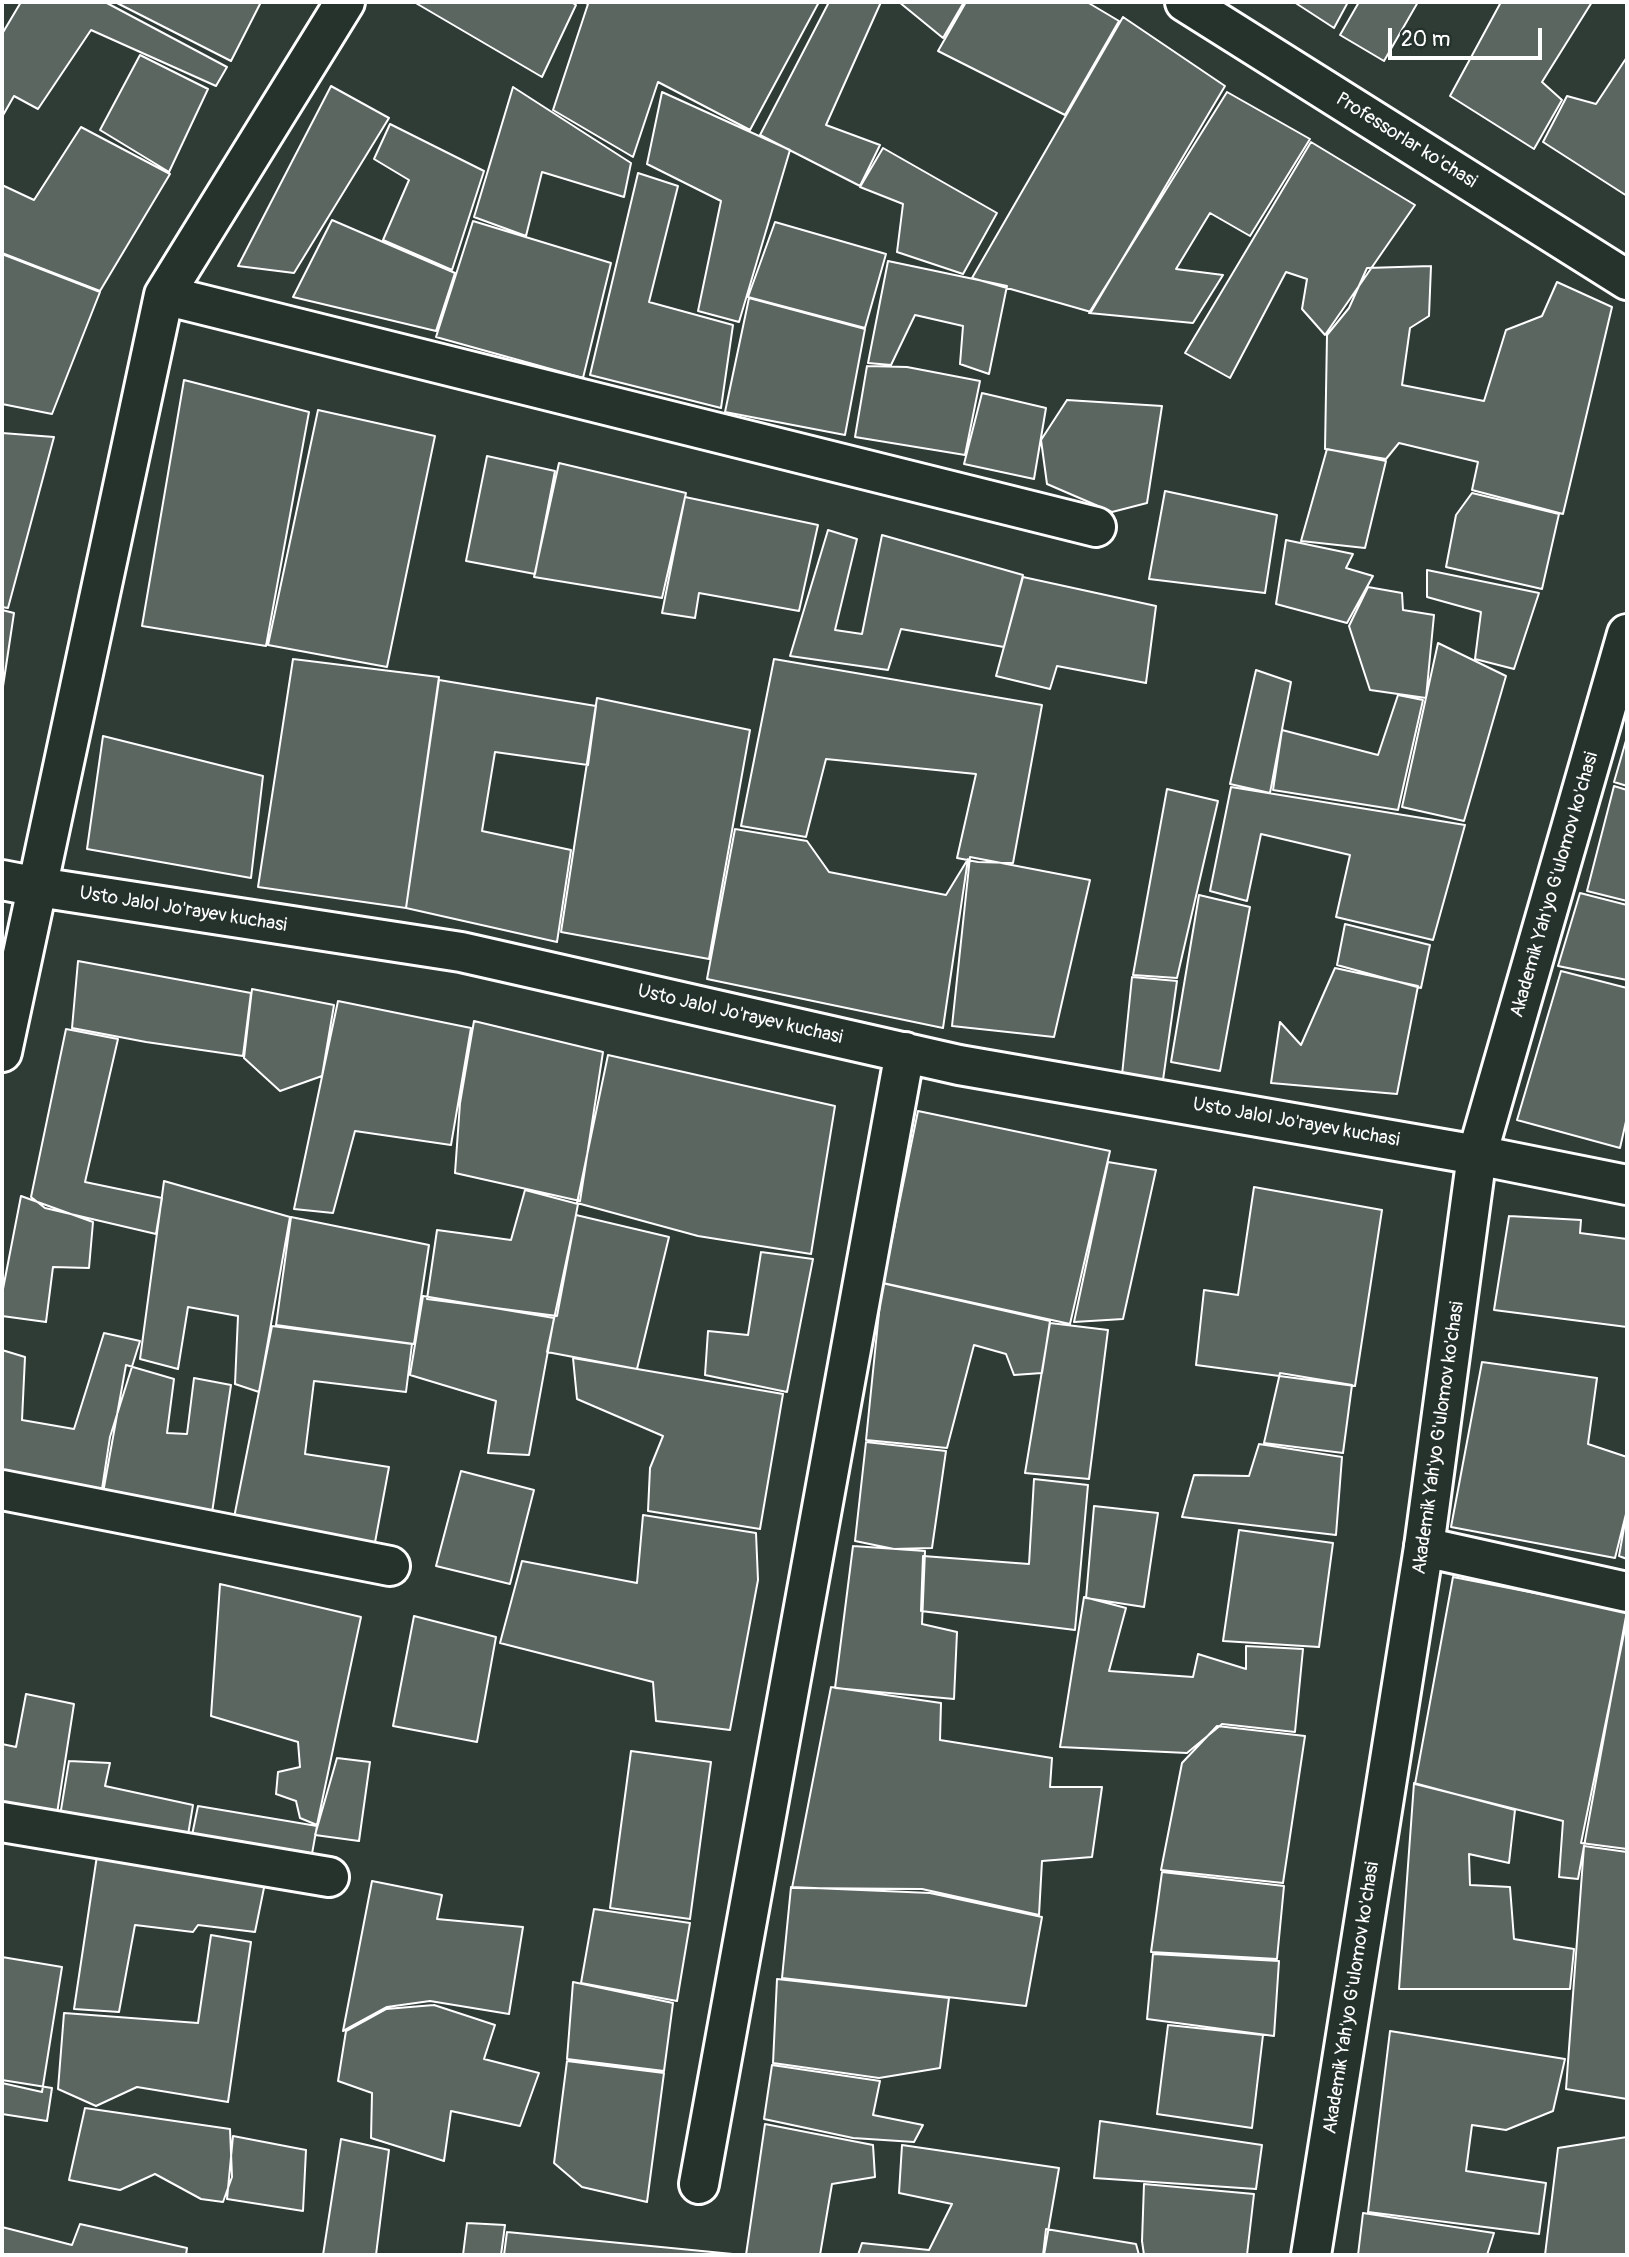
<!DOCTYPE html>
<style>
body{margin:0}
#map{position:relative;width:1629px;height:2257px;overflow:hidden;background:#2f3b35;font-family:Pangolin,sans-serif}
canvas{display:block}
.frame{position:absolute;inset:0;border:4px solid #fff;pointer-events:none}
.scale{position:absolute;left:1388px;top:28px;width:154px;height:32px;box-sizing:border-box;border:4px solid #fff;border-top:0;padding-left:9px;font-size:21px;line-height:24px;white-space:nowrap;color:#fff;-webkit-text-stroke:5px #26332d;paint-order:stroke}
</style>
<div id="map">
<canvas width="1629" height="2257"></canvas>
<div class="frame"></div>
<div class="scale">20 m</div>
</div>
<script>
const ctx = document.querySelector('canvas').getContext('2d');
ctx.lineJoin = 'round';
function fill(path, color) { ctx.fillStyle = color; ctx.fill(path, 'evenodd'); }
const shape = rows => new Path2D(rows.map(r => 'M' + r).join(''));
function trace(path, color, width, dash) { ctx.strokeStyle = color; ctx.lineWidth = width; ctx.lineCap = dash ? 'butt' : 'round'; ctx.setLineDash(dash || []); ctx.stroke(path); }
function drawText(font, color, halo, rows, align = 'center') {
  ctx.font = font + ' Pangolin,sans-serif'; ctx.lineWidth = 5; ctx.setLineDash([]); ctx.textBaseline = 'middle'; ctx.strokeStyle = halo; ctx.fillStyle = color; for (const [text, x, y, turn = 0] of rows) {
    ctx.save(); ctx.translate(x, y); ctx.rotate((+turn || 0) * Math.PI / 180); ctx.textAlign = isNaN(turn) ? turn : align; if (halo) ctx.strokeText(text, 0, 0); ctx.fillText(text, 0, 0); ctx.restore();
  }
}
const building = shape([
 [21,2,105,2,227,67,216,86,91,30,38,109,14,96,2,117,2,34,21,2],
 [115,2,261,2,231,61,115,2],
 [414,2,571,2,576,5,542,77,414,2],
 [584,2,819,2,750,130,658,82,633,157,553,110,588,4,584,2],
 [829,2,881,2,826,125,880,145,860,186,760,135,829,2],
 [899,2,964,2,943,38,899,2],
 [966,2,1087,2,1119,21,1065,115,938,51,966,2],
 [1294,2,1348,2,1334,28,1294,2],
 [1359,2,1418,2,1384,61,1340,35,1359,2],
 [1501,2,1592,2,1542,82,1562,100,1534,149,1450,96,1501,2],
 [1123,17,1225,86,1091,312,972,278,1123,17],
 [140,55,208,89,169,172,100,130,140,55],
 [1627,57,1627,196,1543,142,1567,96,1596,104,1627,57],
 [331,86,389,118,294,273,238,266,331,86],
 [513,87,631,163,624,197,542,172,526,236,474,217,513,87],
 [662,92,790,150,739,322,698,311,721,201,647,164,662,92],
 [1227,92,1310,139,1250,236,1210,213,1176,269,1223,275,1193,323,1089,313,1227,92],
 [390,124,484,171,452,270,383,240,409,180,374,159,390,124],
 [81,127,170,174,100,291,2,253,2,185,34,200,81,127],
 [1311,142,1415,205,1325,335,1302,309,1307,279,1286,272,1230,378,1185,353,1311,142],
 [883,148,997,213,963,274,897,252,903,204,860,187,883,148],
 [638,173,678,186,649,302,733,325,721,408,590,375,638,173],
 [332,220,455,273,436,331,293,297,332,220],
 [473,221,611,263,583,378,436,337,473,221],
 [775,222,886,254,865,328,748,297,775,222],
 [2,254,100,292,52,414,2,404,2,254],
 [888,261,1007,286,989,374,960,364,963,326,915,315,891,365,868,363,888,261],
 [1431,266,1429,316,1410,328,1402,385,1484,401,1506,330,1542,316,1557,282,1612,307,1563,514,1472,490,1478,462,1399,443,1386,459,1325,449,1327,335,1349,308,1367,268,1431,266],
 [749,298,865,329,845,435,725,412,749,298],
 [867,366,907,367,980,381,965,455,855,437,867,366],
 [184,380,309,412,266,646,142,626,184,380],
 [982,393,1046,408,1034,479,964,464,982,393],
 [1067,400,1162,406,1147,503,1112,512,1047,484,1041,440,1067,400],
 [318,410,435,436,387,667,268,645,318,410],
 [2,433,54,437,8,608,2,607,2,433],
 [1327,449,1386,461,1365,548,1301,541,1327,449],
 [487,456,555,471,535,574,466,561,487,456],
 [559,463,686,493,662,598,534,577,559,463],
 [1165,491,1277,515,1265,593,1149,579,1165,491],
 [1472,493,1559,514,1542,589,1446,567,1456,515,1472,493],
 [685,497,818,525,799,611,699,593,695,618,662,613,685,497],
 [828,530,857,539,835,630,862,634,882,535,1023,575,1004,647,901,629,888,670,790,656,828,530],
 [1286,540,1353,554,1346,568,1373,576,1347,623,1276,604,1286,540],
 [1427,570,1539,593,1514,669,1475,659,1481,612,1427,597,1427,570],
 [1023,577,1156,606,1146,683,1057,666,1050,689,996,676,1023,577],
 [1368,587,1402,593,1403,610,1434,615,1426,698,1370,690,1349,626,1368,587],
 [2,610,14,613,2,693,2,610],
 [1438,643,1506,676,1464,821,1402,807,1438,643],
 [293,659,439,677,406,908,258,887,293,659],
 [774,659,1042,705,1013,863,978,862,957,858,976,774,826,759,806,837,741,826,774,659],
 [1256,670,1291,682,1270,793,1230,784,1256,670],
 [439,680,596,706,588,765,495,752,482,831,571,850,557,942,406,908,439,680],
 [1398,695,1423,700,1398,810,1273,790,1282,730,1378,755,1398,695],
 [597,698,750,730,709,959,561,932,597,698],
 [103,736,263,776,251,878,87,849,103,736],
 [1627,737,1627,786,1614,782,1627,737],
 [1614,786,1627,790,1627,901,1587,891,1614,786],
 [1231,787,1465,825,1433,940,1336,917,1350,855,1261,834,1247,901,1210,891,1231,787],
 [1167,789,1218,801,1177,978,1133,975,1167,789],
 [735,829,807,841,829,872,946,895,968,859,943,1028,707,979,735,829],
 [970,857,1090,880,1054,1037,952,1026,970,857],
 [1580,893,1627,905,1627,980,1558,966,1580,893],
 [1199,895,1250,907,1220,1071,1171,1062,1199,895],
 [1345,924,1430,945,1421,988,1337,965,1345,924],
 [78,961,251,993,243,1056,146,1042,72,1028,78,961],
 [1335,968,1418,986,1397,1094,1271,1083,1280,1022,1301,1045,1335,968],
 [1561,971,1627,988,1627,1117,1620,1148,1517,1120,1561,971],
 [1132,977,1177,981,1163,1080,1122,1075,1132,977],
 [252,989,334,1005,322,1076,280,1091,244,1058,252,989],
 [338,1001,471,1028,451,1145,355,1131,333,1213,294,1209,338,1001],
 [474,1021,603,1052,580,1201,455,1173,460,1103,474,1021],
 [66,1029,118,1039,85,1182,162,1198,156,1234,45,1208,31,1197,66,1029],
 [608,1055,835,1106,811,1254,698,1236,577,1203,608,1055],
 [918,1111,1110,1151,1070,1324,883,1283,918,1111],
 [1108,1162,1156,1170,1123,1319,1074,1322,1108,1162],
 [164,1181,290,1217,259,1392,235,1384,238,1316,188,1307,178,1369,140,1359,164,1181],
 [1254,1187,1382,1210,1355,1386,1196,1365,1204,1290,1238,1295,1254,1187],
 [525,1190,578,1204,557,1316,427,1299,437,1230,511,1240,525,1190],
 [21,1196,93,1222,89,1268,53,1267,46,1322,2,1316,2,1294,21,1196],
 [576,1215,669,1237,637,1369,547,1352,576,1215],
 [1509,1216,1581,1220,1580,1233,1627,1239,1627,1327,1494,1310,1509,1216],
 [291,1217,429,1245,414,1344,276,1325,291,1217],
 [761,1252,813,1259,787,1392,705,1375,708,1331,748,1335,761,1252],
 [882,1283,1050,1321,1042,1373,1014,1375,1006,1354,974,1345,947,1448,866,1440,882,1283],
 [423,1296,554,1318,529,1455,488,1453,496,1401,410,1375,423,1296],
 [1050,1323,1108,1330,1089,1479,1025,1473,1050,1323],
 [272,1326,412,1344,406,1392,314,1381,305,1454,389,1467,371,1564,228,1548,272,1326],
 [104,1333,140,1341,110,1437,100,1502,2,1483,2,1350,25,1357,22,1420,74,1429,104,1333],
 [573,1358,783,1394,760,1529,648,1511,650,1468,663,1436,577,1399,573,1358],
 [1482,1362,1597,1378,1588,1444,1627,1457,1627,1510,1615,1558,1451,1527,1482,1362],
 [126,1365,174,1379,167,1433,187,1434,194,1378,231,1385,209,1533,99,1515,126,1365],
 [1280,1373,1352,1385,1343,1453,1264,1443,1280,1373],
 [866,1442,946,1451,932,1548,894,1549,855,1541,866,1442],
 [1259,1444,1342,1457,1336,1535,1182,1517,1194,1475,1249,1476,1259,1444],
 [461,1471,534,1490,510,1584,436,1566,461,1471],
 [1034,1479,1088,1485,1075,1630,921,1611,923,1556,1029,1564,1034,1479],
 [1094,1506,1158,1513,1144,1607,1086,1598,1094,1506],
 [1627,1511,1627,1559,1619,1556,1627,1511],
 [643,1515,756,1533,758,1580,730,1730,656,1721,653,1682,500,1643,522,1561,637,1583,643,1515],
 [1239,1530,1333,1543,1319,1647,1223,1641,1239,1530],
 [853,1546,925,1551,922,1624,957,1632,954,1699,835,1688,853,1546],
 [1453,1577,1627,1611,1578,1879,1559,1877,1563,1821,1415,1784,1453,1577],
 [220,1584,361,1617,317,1825,300,1818,296,1801,276,1794,278,1772,300,1767,298,1742,211,1716,220,1584],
 [1084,1597,1126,1608,1109,1671,1193,1677,1198,1654,1246,1669,1246,1646,1303,1649,1295,1732,1222,1724,1187,1753,1060,1747,1084,1597],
 [414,1616,496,1637,477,1742,393,1726,414,1616],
 [1627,1619,1627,1849,1581,1843,1627,1619],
 [831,1687,941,1703,940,1740,1052,1758,1050,1787,1102,1787,1092,1857,1042,1861,1039,1915,922,1889,792,1888,831,1687],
 [26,1694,74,1704,56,1820,2,1809,2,1744,16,1747,26,1694],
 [1217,1726,1305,1736,1283,1883,1161,1870,1182,1763,1217,1726],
 [631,1751,711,1762,690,1919,610,1908,631,1751],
 [337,1758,370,1762,359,1841,315,1835,337,1758],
 [69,1761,110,1763,105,1786,193,1805,187,1841,60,1816,69,1761],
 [1414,1783,1515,1810,1509,1863,1469,1854,1470,1885,1510,1887,1514,1939,1574,1949,1570,1989,1399,1989,1414,1783],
 [198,1806,317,1826,310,1865,190,1845,198,1806],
 [1584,1846,1627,1852,1627,2099,1566,2089,1584,1846],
 [98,1849,266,1878,255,1932,198,1925,193,1932,135,1925,119,2012,74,2009,98,1849],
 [1162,1872,1284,1886,1277,1959,1151,1952,1162,1872],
 [372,1881,442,1895,437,1919,523,1927,509,2014,430,2001,387,2007,343,2031,372,1881],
 [791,1887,930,1893,1042,1917,1026,2006,782,1978,791,1887],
 [594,1909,690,1923,677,2001,581,1983,594,1909],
 [211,1935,251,1942,228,2102,137,2087,96,2106,58,2089,64,2013,198,2023,211,1935],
 [1153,1954,1279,1961,1274,2036,1147,2019,1153,1954],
 [2,1957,62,1967,42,2092,2,2083,2,1957],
 [777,1979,949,1998,940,2068,879,2078,773,2063,777,1979],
 [573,1982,673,2003,664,2071,567,2059,573,1982],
 [434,2005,495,2025,484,2059,539,2073,520,2126,451,2111,444,2161,371,2138,372,2093,338,2081,346,2031,386,2009,434,2005],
 [1168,2025,1263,2035,1252,2128,1157,2114,1168,2025],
 [1390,2031,1565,2059,1553,2111,1506,2130,1472,2125,1466,2171,1546,2183,1539,2234,1368,2212,1390,2031],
 [567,2061,664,2073,647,2202,582,2187,554,2163,567,2061],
 [772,2065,880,2081,873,2115,923,2125,914,2142,853,2138,764,2119,772,2065],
 [2,2080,52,2088,47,2121,2,2114,2,2080],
 [85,2108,230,2129,232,2177,223,2202,201,2199,155,2174,120,2190,69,2180,85,2108],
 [1100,2121,1262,2145,1256,2189,1094,2178,1100,2121],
 [765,2124,873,2145,875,2177,832,2184,820,2255,746,2255,765,2124],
 [233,2136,306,2150,303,2211,227,2199,233,2136],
 [1627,2137,1627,2255,1545,2255,1558,2148,1627,2137],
 [341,2139,389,2150,376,2255,323,2255,341,2139],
 [902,2145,1059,2168,1044,2255,858,2255,862,2243,929,2250,952,2204,899,2193,902,2145],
 [1144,2184,1254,2194,1247,2255,1144,2255,1142,2241,1144,2184],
 [1363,2213,1494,2233,1487,2255,1358,2255,1363,2213],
 [467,2223,505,2225,501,2255,463,2255,467,2223],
 [80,2224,187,2248,186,2255,2,2255,2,2227,72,2245,80,2224],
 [1046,2229,1136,2244,1139,2255,1043,2255,1046,2229],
 [507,2232,743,2255,504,2255,507,2232]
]);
fill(building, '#5b6661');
trace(building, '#fff', 2);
const minor = shape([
 [1185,2,1627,280],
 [164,295,1096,527],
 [2,880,38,887,461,952,959,1065,1477,1155,1627,1185],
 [2,1052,164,295,345,2],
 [2,1490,390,1566],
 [1424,1547,1627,1592],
 [2,1822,329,1877],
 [699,2184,905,1052]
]);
const major = shape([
 [1311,2255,1424,1547,1477,1155,1627,634]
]);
trace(minor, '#fff', 44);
trace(major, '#fff', 44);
trace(minor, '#26332d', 38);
trace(major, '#26332d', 38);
drawText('19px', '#fff', '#26332d', [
 ["Professorlar ko'chasi",1406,141,32],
 ["Akademik Yah'yo G'ulomov ko'chasi",1555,885,-74],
 ["Usto Jalol Jo'rayev kuchasi",183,910,9],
 ["Usto Jalol Jo'rayev kuchasi",740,1015,13],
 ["Usto Jalol Jo'rayev kuchasi",1296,1123,10],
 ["Akademik Yah'yo G'ulomov ko'chasi",1439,1438,-82],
 ["Akademik Yah'yo G'ulomov ko'chasi",1352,1998,-81]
]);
</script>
